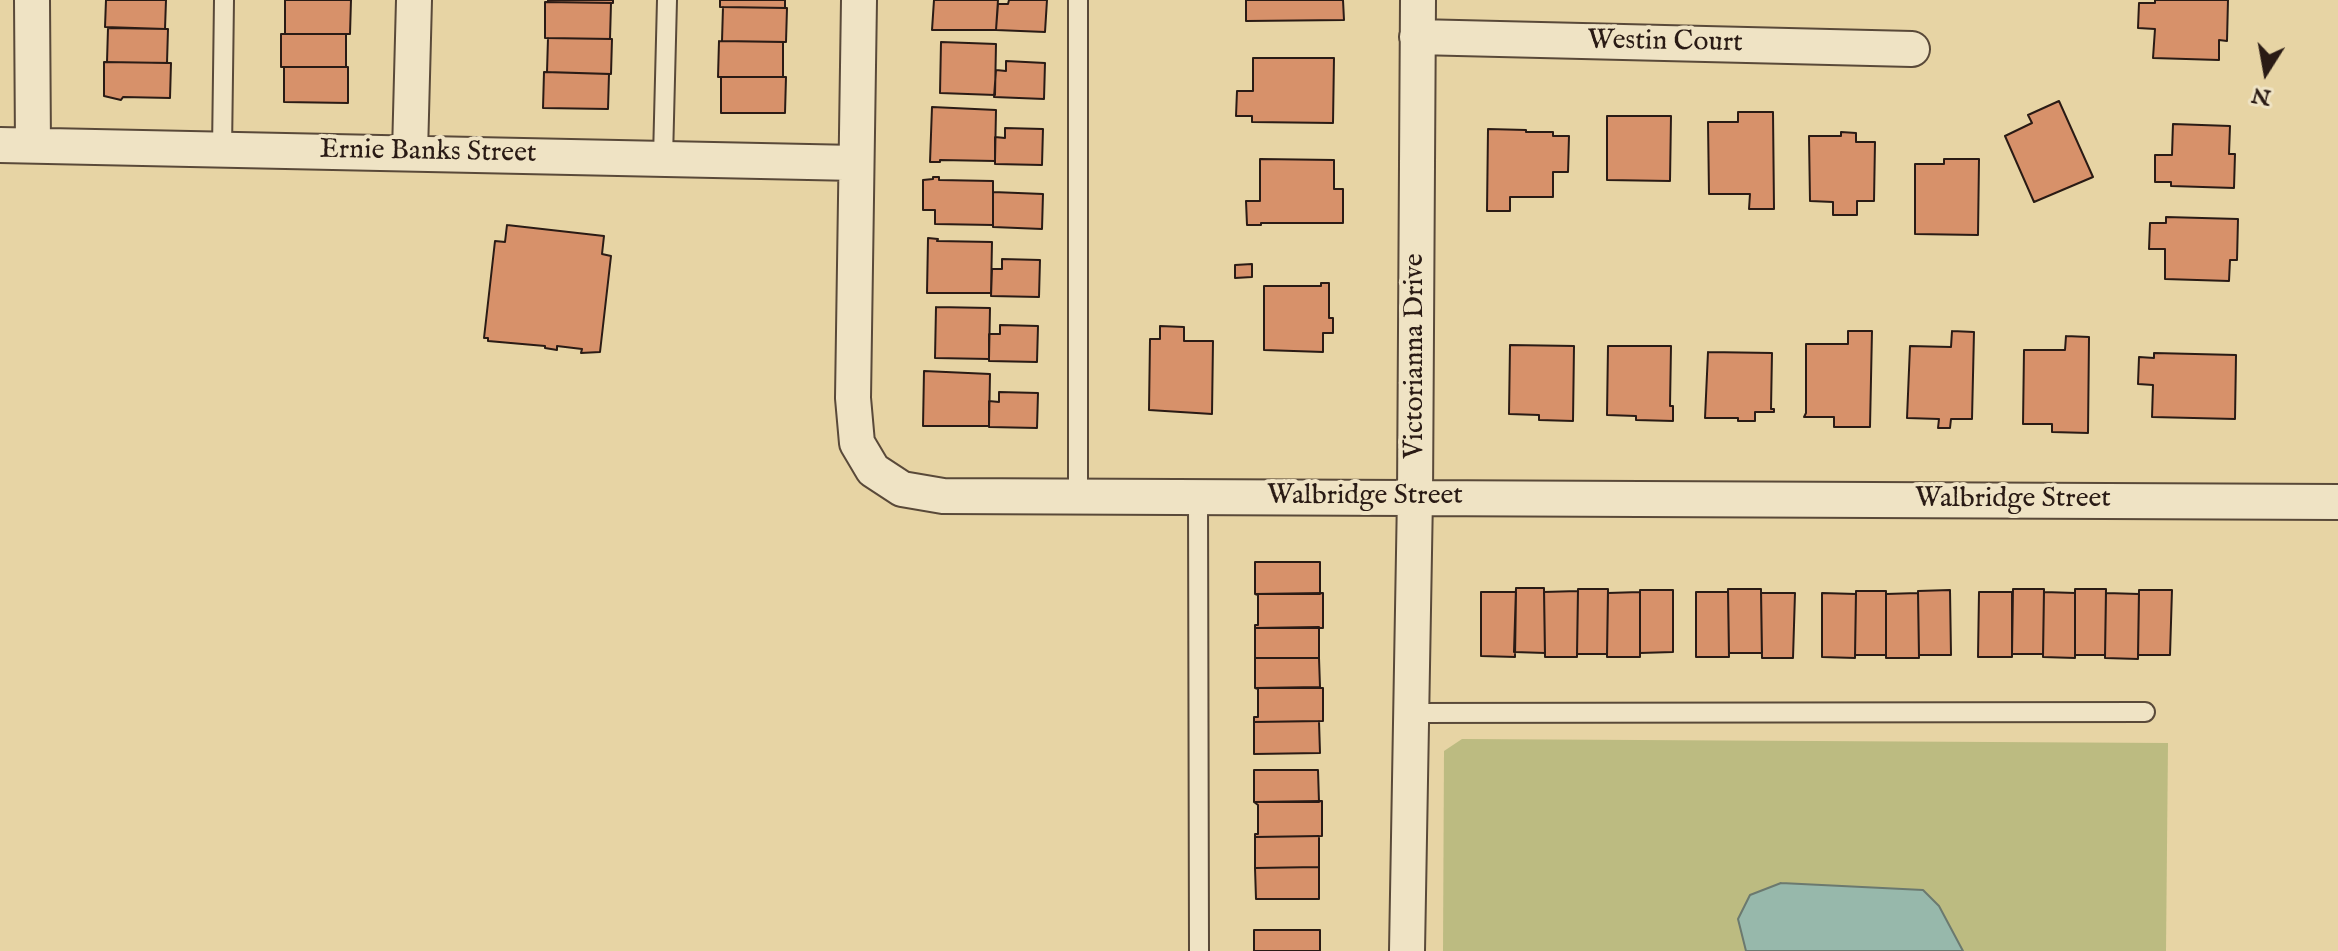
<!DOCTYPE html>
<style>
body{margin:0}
#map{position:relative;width:2338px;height:951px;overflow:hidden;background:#e7d4a4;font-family:"IM FELL English",serif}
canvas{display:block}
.north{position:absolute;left:2226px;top:32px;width:80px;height:80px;-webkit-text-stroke:6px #efe3c4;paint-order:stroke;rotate:191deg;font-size:22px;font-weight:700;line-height:32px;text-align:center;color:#2a1b15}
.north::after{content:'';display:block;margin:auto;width:28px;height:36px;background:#2a1b15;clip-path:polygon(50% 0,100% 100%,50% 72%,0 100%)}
</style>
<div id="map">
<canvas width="2338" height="951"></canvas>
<div class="north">N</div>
</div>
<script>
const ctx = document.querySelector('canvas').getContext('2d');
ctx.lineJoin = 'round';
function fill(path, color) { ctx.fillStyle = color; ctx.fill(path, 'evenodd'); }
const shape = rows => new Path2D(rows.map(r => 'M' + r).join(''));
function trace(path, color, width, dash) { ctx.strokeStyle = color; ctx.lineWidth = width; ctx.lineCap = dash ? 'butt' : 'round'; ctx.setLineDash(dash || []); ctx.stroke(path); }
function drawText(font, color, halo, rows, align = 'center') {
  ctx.font = font + ' "IM FELL English",serif'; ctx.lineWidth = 8; ctx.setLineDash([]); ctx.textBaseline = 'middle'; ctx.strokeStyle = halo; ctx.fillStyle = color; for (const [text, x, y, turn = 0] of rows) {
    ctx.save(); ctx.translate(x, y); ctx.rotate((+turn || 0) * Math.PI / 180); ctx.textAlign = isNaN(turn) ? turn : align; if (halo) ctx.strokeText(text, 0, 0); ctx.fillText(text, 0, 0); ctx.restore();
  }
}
fill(shape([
 [1462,739,2168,743,2166,951,1443,951,1444,751]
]), '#bcbb81');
const water = shape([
 [1781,883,1923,890,1939,906,1963,951,1746,951,1738,919,1750,895,1781,883]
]);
fill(water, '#97b8ab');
trace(water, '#6b796f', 2);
const building = shape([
 [106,0,166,0,165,29,105,27,106,0],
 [285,0,351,0,350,34,285,34,285,0],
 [548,0,613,0,613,3,548,2,548,0],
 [720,0,785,0,785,8,720,7,720,0],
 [934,0,998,0,996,30,932,30,934,0],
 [1009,0,1047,0,1045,32,996,30,998,4,1008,4,1009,0],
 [1246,0,1343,0,1344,20,1246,21,1246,0],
 [2155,0,2228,0,2227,41,2219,40,2219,60,2153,58,2155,29,2138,28,2139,3,2155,3,2155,0],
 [545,2,611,3,610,39,545,38,545,2],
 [723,7,787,8,786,42,722,41,723,7],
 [108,28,168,29,167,63,107,62,108,28],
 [281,34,346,34,346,67,281,67,281,34],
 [548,38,612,39,611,74,547,72,548,38],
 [719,41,783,42,783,77,718,77,719,41],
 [941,42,996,44,995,95,940,93,941,42],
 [1253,58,1334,58,1333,123,1252,122,1252,116,1236,116,1237,91,1253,91,1253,58],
 [1006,61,1045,63,1044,99,994,97,996,70,1006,71,1006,61],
 [104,62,171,63,170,98,123,97,121,100,104,96,104,62],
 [284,67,348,67,348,103,284,102,284,67],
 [544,72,609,74,608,109,543,108,544,72],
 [721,77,786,77,785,113,721,113,721,77],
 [2059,101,2093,177,2034,202,2005,136,2032,123,2028,115,2059,101],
 [932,107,996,110,995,161,940,160,940,162,930,162,932,107],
 [1738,112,1773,112,1774,209,1749,209,1750,194,1709,194,1708,122,1738,122,1738,112],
 [1607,116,1671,116,1670,181,1607,180,1607,116],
 [2173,124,2230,126,2229,154,2235,154,2234,188,2171,186,2171,182,2155,182,2155,155,2172,155,2173,124],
 [1005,128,1043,129,1042,165,995,164,995,137,1005,138,1005,128],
 [1488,129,1526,130,1526,132,1553,132,1553,136,1569,136,1568,172,1553,172,1553,197,1510,197,1510,211,1487,211,1488,129],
 [1841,132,1856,133,1856,142,1875,142,1874,201,1857,201,1857,215,1833,215,1833,202,1810,201,1809,136,1841,136,1841,132],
 [1260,159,1334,160,1334,189,1343,189,1343,223,1261,223,1261,225,1247,225,1246,201,1260,201,1260,159],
 [1944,159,1979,159,1978,235,1915,234,1915,164,1944,164,1944,159],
 [933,177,939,177,939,180,993,181,993,225,935,224,935,210,923,210,923,180,933,179,933,177],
 [993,192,1043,194,1042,229,993,227,993,192],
 [2166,217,2238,219,2237,260,2230,260,2229,281,2165,279,2165,249,2149,249,2150,223,2166,223,2166,217],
 [507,225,604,236,602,254,611,256,600,352,581,353,582,349,557,346,557,350,545,348,545,346,488,341,488,338,484,338,495,241,505,242,507,225],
 [928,238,938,239,937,241,992,242,991,293,927,293,928,238],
 [1002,259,1040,260,1039,297,991,296,992,269,1002,269,1002,259],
 [1252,264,1252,277,1235,278,1235,265,1252,264],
 [1321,283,1329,283,1329,318,1333,318,1333,333,1323,333,1323,352,1264,350,1264,286,1321,286,1321,283],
 [936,307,990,308,989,359,935,358,936,307],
 [1000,325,1038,326,1037,362,989,361,989,334,1000,334,1000,325],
 [1160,326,1184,327,1184,341,1213,341,1212,414,1149,410,1150,339,1160,339,1160,326],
 [1848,331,1872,331,1870,427,1834,427,1834,417,1804,417,1806,413,1806,344,1848,344,1848,331],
 [1952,331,1974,332,1972,419,1951,419,1950,428,1938,428,1939,419,1907,418,1910,346,1951,347,1952,331],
 [2066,336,2089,337,2088,433,2052,432,2052,424,2023,424,2024,350,2065,350,2066,336],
 [1510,345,1574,346,1573,421,1539,420,1539,415,1509,414,1510,345],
 [1608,346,1671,346,1670,406,1673,406,1673,421,1636,420,1636,416,1607,415,1608,346],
 [1708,352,1772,353,1771,409,1774,409,1774,412,1755,412,1755,421,1738,421,1738,418,1705,418,1708,352],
 [2154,353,2236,355,2235,419,2152,417,2153,385,2138,384,2139,357,2154,358,2154,353],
 [924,371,990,374,989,426,923,426,924,371],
 [999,392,1038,393,1037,428,989,427,989,401,999,402,999,392],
 [1255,562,1320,562,1320,594,1255,594,1255,562],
 [1516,588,1544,588,1545,653,1514,652,1516,588],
 [1578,589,1608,589,1607,654,1577,654,1578,589],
 [1728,589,1761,589,1762,653,1729,653,1728,589],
 [2013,589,2044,589,2043,654,2012,654,2013,589],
 [2075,589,2106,589,2105,655,2075,655,2075,589],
 [1640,590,1673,590,1673,652,1640,653,1640,590],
 [1950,590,1951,655,1919,655,1918,591,1950,590],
 [2139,590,2172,590,2170,655,2138,655,2139,590],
 [1578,591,1577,657,1545,657,1544,592,1578,591],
 [1856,591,1886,591,1886,655,1855,655,1856,591],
 [1481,592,1516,592,1515,657,1481,656,1481,592],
 [1640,592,1640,657,1607,657,1608,593,1640,592],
 [1696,592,1728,592,1729,657,1696,657,1696,592],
 [1979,592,2012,592,2012,657,1978,657,1979,592],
 [2044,592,2075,593,2075,658,2043,657,2044,592],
 [1323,593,1323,628,1255,628,1255,625,1258,625,1258,595,1255,594,1323,593],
 [1761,593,1795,593,1793,658,1762,658,1761,593],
 [1822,593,1856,594,1855,658,1822,657,1822,593],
 [1918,593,1919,658,1886,658,1886,594,1918,593],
 [2106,593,2139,594,2138,659,2105,658,2106,593],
 [1319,627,1319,658,1255,658,1255,628,1319,627],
 [1255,658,1319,658,1320,687,1255,688,1255,658],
 [1255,688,1323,688,1323,721,1254,722,1254,717,1258,717,1258,689,1255,688],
 [1319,721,1320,753,1254,754,1254,722,1319,721],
 [1254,770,1318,770,1319,802,1254,802,1254,770],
 [1322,801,1322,836,1255,837,1255,834,1258,834,1258,805,1254,802,1322,801],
 [1319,836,1319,867,1255,868,1255,837,1319,836],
 [1319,867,1319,899,1256,899,1255,868,1319,867],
 [1254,930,1320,930,1320,951,1254,951,1254,930]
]);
fill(building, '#d7916a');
trace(building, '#2a1b15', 2);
const lane = shape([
 [1078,0,1078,496],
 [222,150,224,0],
 [663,158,667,0],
 [1198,497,1199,951],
 [1412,713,2145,712]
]);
const street = shape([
 [32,0,33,145],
 [859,0,853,398,857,443,873,470,902,489,943,496,2338,502],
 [1417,37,1912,49],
 [0,145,856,163],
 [410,153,414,0],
 [1407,951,1415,496,1418,0]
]);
trace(lane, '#594939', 22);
trace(street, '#594939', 38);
trace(lane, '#efe3c4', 18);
trace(street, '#efe3c4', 34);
drawText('28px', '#2a1b15', '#efe3c4', [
 ["Westin Court",1665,43,1],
 ["Ernie Banks Street",428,153,1],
 ["Victorianna Drive",1416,356,-90],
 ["Walbridge Street",1365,497],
 ["Walbridge Street",2013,500]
]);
</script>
